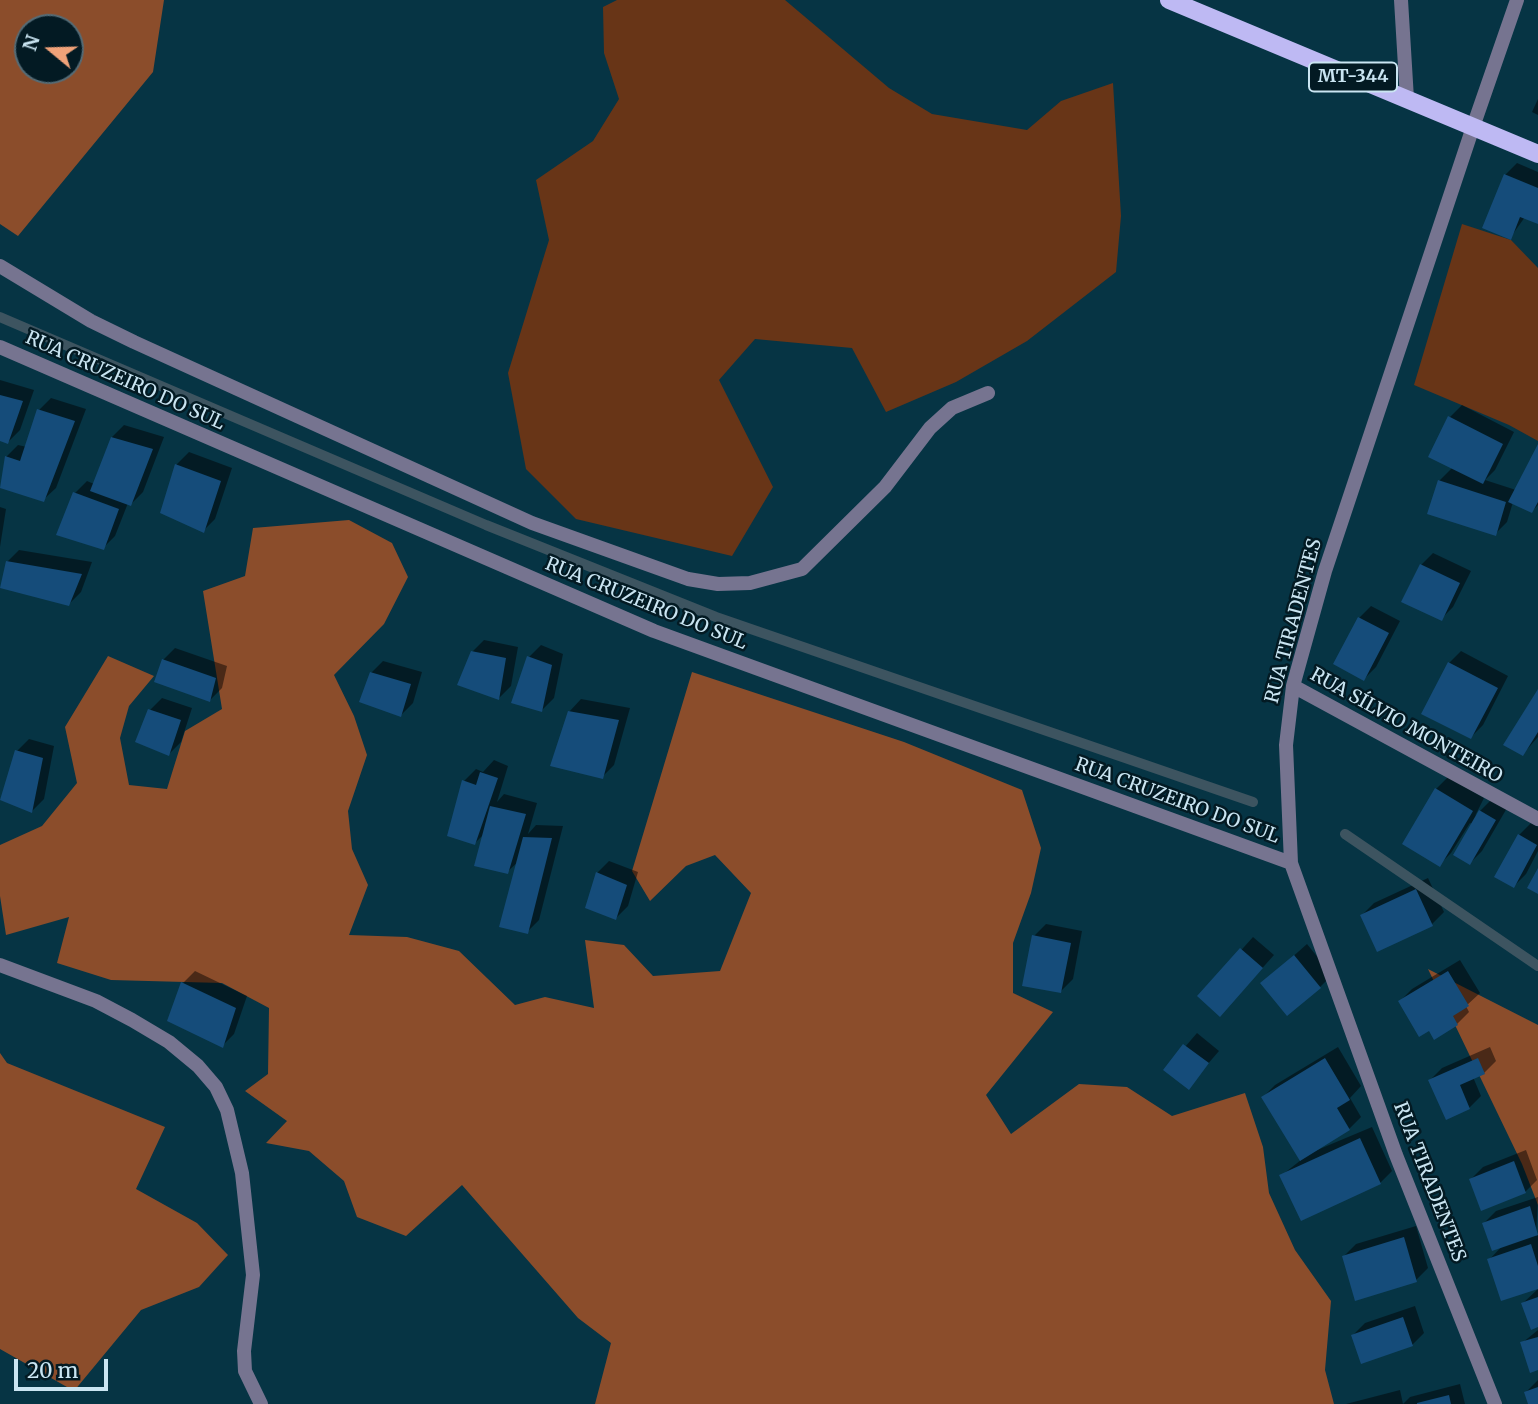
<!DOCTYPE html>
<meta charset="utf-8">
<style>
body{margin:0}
#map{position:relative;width:1538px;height:1404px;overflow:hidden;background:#063444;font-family:Merriweather,serif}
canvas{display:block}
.north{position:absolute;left:14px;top:14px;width:70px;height:70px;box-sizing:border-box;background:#031a23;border:2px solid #536b76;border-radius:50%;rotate:289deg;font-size:19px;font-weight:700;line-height:28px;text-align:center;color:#cae5f2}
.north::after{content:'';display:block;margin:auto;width:24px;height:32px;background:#f0a279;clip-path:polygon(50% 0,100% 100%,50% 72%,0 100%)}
.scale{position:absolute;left:14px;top:1359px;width:94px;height:32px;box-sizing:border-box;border:4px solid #cae5f2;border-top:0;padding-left:9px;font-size:21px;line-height:24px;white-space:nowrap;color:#cae5f2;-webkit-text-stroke:5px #031a23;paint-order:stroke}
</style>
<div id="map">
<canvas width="1538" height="1404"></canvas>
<div class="north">N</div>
<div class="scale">20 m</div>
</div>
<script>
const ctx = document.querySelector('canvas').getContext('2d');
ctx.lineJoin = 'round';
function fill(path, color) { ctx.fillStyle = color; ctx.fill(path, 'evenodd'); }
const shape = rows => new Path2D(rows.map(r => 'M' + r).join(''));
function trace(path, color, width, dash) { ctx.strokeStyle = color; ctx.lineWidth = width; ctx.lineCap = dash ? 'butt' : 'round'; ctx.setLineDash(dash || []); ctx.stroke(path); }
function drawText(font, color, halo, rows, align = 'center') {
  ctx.font = font + ' Merriweather,serif'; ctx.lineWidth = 5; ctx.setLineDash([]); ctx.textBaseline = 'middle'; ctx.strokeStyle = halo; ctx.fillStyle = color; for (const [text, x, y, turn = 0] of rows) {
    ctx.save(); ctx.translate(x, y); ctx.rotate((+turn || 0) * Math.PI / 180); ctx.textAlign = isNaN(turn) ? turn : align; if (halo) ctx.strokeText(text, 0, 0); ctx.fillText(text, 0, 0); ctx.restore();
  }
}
fill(shape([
 [617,0,785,0,889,88,932,114,1027,130,1061,101,1113,83,1121,216,1116,272,1027,341,956,382,886,412,852,348,755,339,719,380,773,487,732,556,576,519,526,469,508,373,549,240,536,180,593,141,619,99,604,53,603,7],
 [1462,224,1511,240,1538,268,1538,441,1509,425,1414,385]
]), '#683517');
fill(shape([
 [0,0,164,0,153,72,18,236,0,224],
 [28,28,70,28,70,70,28,70],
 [349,520,392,543,408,577,384,624,334,675,354,716,367,755,348,811,352,849,368,885,349,935,407,937,459,951,515,1005,545,997,594,1008,585,940,624,945,653,976,720,971,751,893,715,855,686,866,650,901,632,871,692,672,904,742,1022,790,1041,848,1031,893,1013,943,1013,993,1053,1012,986,1095,1011,1134,1079,1084,1127,1087,1172,1116,1245,1093,1263,1147,1269,1193,1295,1250,1331,1301,1325,1370,1334,1404,595,1404,611,1343,578,1318,462,1185,406,1236,357,1217,344,1181,309,1151,266,1143,287,1121,245,1091,268,1074,269,1008,222,983,111,980,57,963,69,917,6,935,0,896,0,845,42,826,77,783,65,727,108,656,154,676,129,706,120,738,129,785,167,789,185,731,222,709,203,591,245,576,253,528],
 [1428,969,1538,1025,1538,1205,1522,1164],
 [0,1053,7,1063,165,1127,136,1189,197,1223,228,1255,199,1287,141,1310,74,1391,0,1349]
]), '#8b4d2b');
fill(shape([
 [1538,99,1538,115,1532,112],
 [1517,163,1538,172,1538,222,1525,217,1510,238,1505,175],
 [0,380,34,390,20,430,8,442,0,439],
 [51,398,86,409,56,488,43,500,6,457,18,445,27,447,39,410],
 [1462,405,1514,432,1495,470,1485,480,1516,490,1538,448,1538,505,1532,511,1513,502,1507,522,1495,534,1439,481,1453,467,1450,417],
 [124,425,164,437,143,492,131,504,128,503,115,536,103,548,75,493,87,481,94,484,112,437],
 [189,452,232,468,215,519,203,531,162,512,177,464],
 [0,507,6,509,0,547],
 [19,550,92,562,81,592,69,604,7,562],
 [1433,553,1471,571,1453,607,1441,619,1421,565],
 [1371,606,1400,621,1376,667,1364,679,1359,618],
 [484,640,518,647,511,686,499,698,472,652],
 [541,645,563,654,554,698,542,710,529,657],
 [175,648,227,666,222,688,210,700,163,660],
 [1461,651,1508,676,1483,725,1471,737,1423,713,1449,663],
 [383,661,422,672,413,703,401,715,371,673],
 [1538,692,1538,737,1523,754],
 [162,698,192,708,181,742,169,754,150,710],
 [581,699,630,708,614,765,602,777,569,712],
 [29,739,54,746,44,799,32,811,17,751],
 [494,760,508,766,497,802,504,794,537,803,528,834,536,825,563,826,539,920,527,932,518,862,507,872,484,834,475,843,464,781,476,769,483,772],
 [1448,777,1484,798,1475,816,1492,799,1507,808,1482,851,1470,863,1472,824,1470,823,1451,853,1439,865,1436,789],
 [1531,823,1538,827,1538,851,1526,874,1514,886,1519,835],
 [609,861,638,872,628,906,616,918,597,873],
 [1428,878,1444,912,1432,924,1378,950,1362,915,1374,903],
 [1046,924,1082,931,1073,979,1061,991,1034,936],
 [1253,937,1274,955,1232,1002,1200,996],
 [1307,944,1332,975,1320,987,1263,983],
 [1460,960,1480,993,1466,1006,1469,1012,1457,1024,1400,1001,1412,989],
 [195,971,247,996,234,1034,222,1046,183,983],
 [1197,1033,1219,1051,1188,1087,1166,1069],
 [1338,1047,1361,1086,1350,1098,1361,1117,1349,1129,1310,1153,1372,1127,1392,1171,1380,1183,1282,1175,1301,1160,1263,1097,1275,1085],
 [1490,1047,1496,1061,1484,1073,1473,1077,1481,1096,1469,1108,1430,1080,1442,1068],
 [1526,1150,1537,1180,1525,1192,1471,1179,1483,1167],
 [1538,1197,1536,1236,1538,1235,1538,1287,1489,1260,1503,1245,1484,1223,1496,1211],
 [1416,1226,1428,1268,1416,1280,1344,1256,1356,1244],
 [1538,1289,1538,1325,1523,1303],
 [1415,1306,1424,1333,1412,1345,1353,1335,1365,1323],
 [1538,1330,1538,1369,1522,1343],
 [1538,1380,1538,1404,1530,1404,1526,1392],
 [1460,1384,1465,1404,1346,1404,1400,1390,1403,1404,1410,1397]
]), '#0007');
trace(shape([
 [0,317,486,525,716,617,1253,802],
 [1345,834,1538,966]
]), '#3d5460', 10);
fill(shape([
 [1504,174,1538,188,1538,224,1520,217,1511,240,1482,228],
 [0,395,23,401,8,444,0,441],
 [37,409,75,421,44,502,0,488,5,456,20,461],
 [1448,416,1503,444,1483,484,1428,457],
 [111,437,153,449,131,506,90,491],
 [1538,444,1538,502,1532,513,1508,502],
 [175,464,221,481,204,533,160,513],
 [1438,480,1506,502,1496,536,1427,514],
 [73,492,119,509,104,550,56,535],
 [6,561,82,574,69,606,0,588],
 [1420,564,1460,583,1442,621,1401,602],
 [1358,617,1389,633,1364,681,1333,664],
 [471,651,506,658,499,700,457,685],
 [527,656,552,665,542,712,511,703],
 [162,659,216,678,210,702,154,682],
 [1448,662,1498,688,1471,739,1421,714],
 [370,672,411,684,401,717,359,702],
 [1538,689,1538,732,1523,756,1503,745],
 [148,709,181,720,169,756,135,742],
 [568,711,619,720,603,779,550,766],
 [15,750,43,758,32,813,0,800],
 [480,772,498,778,475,845,447,836,462,780,476,785],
 [1435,788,1473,811,1440,867,1402,844],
 [490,806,526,814,508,874,474,866],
 [1479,810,1496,820,1470,865,1453,855],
 [1518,834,1537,845,1514,888,1494,877],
 [523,837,552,838,528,934,499,927],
 [1538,868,1538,894,1527,888],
 [596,872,627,885,616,920,585,908],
 [1416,889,1433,926,1377,952,1360,915],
 [1032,935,1071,943,1061,993,1022,986],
 [1240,948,1263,968,1220,1017,1197,996],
 [1294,955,1321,988,1287,1016,1260,983],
 [1448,971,1469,1006,1453,1016,1458,1025,1434,1040,1429,1031,1419,1037,1398,1001],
 [181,982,236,1008,223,1048,167,1021],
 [1183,1044,1209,1063,1189,1090,1163,1070],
 [1325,1058,1350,1100,1337,1108,1350,1130,1300,1161,1261,1097],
 [1478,1058,1485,1074,1460,1085,1470,1109,1446,1120,1428,1080],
 [1360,1138,1381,1184,1301,1221,1279,1175],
 [1514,1161,1526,1193,1481,1211,1469,1179],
 [1530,1206,1538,1235,1492,1251,1482,1223],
 [1404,1237,1417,1282,1355,1301,1342,1256],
 [1531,1244,1538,1266,1538,1289,1501,1301,1487,1259],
 [1538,1297,1538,1327,1531,1330,1521,1303],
 [1403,1317,1413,1346,1361,1364,1351,1335],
 [1538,1337,1538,1370,1530,1373,1520,1342],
 [1538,1387,1538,1404,1528,1404,1524,1392],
 [1449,1395,1451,1404,1417,1404,1417,1403]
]), '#154c7a');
trace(shape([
 [1401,0,1407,99]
]), '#767490', 14);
trace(shape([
 [1473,127,1325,571,1293,686,1286,745,1291,863,1396,1155,1495,1404],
 [0,266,91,321,134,342,532,523,688,579,718,584,750,583,802,569,885,487,930,428,952,408,988,393],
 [0,347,654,631,1291,863],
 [1293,686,1538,819],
 [0,965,96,1001,132,1020,169,1042,198,1066,216,1087,227,1110,242,1173,253,1275,244,1351,245,1371,261,1404]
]), '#767490', 14);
trace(shape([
 [1473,127,1517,0]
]), '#767490', 14);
trace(shape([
 [1169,0,1538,154]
]), '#beb9f3', 18);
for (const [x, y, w] of [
 [1353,77,88]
]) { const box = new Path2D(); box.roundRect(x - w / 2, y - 14.5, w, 29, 5); ctx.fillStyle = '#031a23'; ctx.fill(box); trace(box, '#cae5f2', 2); }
drawText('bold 18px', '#cae5f2', null, [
 ["MT-344",1353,77]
]);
drawText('19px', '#cae5f2', '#031a23', [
 ["RUA CRUZEIRO DO SUL",125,381,24],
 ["RUA CRUZEIRO DO SUL",646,604,22],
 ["RUA TIRADENTES",1294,621,-75],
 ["RUA SÍLVIO MONTEIRO",1406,726,29],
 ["RUA CRUZEIRO DO SUL",1177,801,20],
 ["RUA TIRADENTES",1429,1182,69]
]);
</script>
